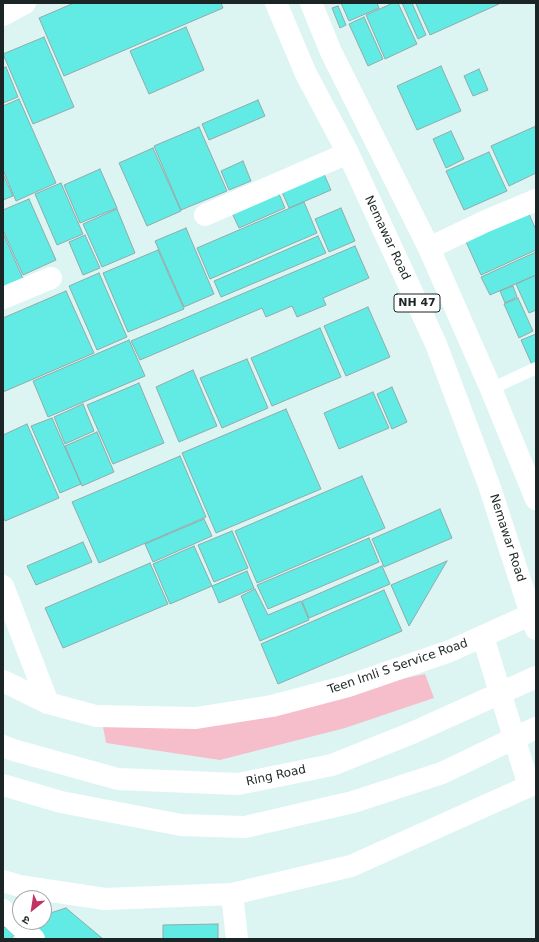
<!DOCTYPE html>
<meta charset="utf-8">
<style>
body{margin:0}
#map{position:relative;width:539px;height:942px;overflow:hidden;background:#dcf5f3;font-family:"DejaVu Sans","Noto Sans Devanagari",sans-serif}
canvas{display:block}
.frame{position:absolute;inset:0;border:4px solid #1c2525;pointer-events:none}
.north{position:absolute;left:12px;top:890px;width:40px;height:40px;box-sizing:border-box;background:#fff;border:1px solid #a4a8a8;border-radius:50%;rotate:210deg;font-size:11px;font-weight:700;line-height:16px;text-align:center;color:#1c2525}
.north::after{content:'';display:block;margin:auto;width:14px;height:18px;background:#c13363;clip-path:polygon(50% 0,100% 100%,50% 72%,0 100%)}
</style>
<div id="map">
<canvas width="539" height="942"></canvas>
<div class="frame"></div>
<div class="north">उ</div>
</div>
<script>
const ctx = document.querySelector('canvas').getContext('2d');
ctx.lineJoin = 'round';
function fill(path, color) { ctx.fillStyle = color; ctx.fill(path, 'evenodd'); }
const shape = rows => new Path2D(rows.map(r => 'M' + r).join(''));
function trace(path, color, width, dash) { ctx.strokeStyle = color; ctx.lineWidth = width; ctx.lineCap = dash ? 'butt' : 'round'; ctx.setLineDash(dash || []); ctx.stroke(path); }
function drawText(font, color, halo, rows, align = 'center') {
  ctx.font = font + ' "DejaVu Sans",sans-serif'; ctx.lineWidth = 3; ctx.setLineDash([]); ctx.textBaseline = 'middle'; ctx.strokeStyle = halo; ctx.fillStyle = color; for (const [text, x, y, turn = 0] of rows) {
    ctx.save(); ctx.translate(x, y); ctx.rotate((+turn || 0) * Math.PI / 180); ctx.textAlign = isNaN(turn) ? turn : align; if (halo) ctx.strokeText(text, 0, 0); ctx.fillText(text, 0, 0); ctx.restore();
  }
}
fill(shape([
 [425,674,434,698,345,728,220,760,106,743,102,721,262,708]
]), '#f6beca');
const building = shape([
 [74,3,221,3,223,8,64,76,39,18,74,3],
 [341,3,377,3,379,8,349,21,341,3],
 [393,3,398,3,417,44,385,59,366,15,393,3],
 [402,3,412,3,426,35,418,39,402,3],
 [419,3,499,3,499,4,430,35,416,4,419,3],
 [338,6,346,25,340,28,332,8,338,6],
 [364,17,383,59,368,66,349,24,364,17],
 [186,27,204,70,149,94,130,51,186,27],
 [44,37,74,107,33,124,3,54,44,37],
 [441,66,461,111,417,130,397,86,441,66],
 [6,67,18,97,3,103,3,68,6,67],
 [479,69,488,90,473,96,464,76,479,69],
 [19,99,56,183,16,201,3,170,3,106,19,99],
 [258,100,265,116,209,140,202,124,258,100],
 [536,126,536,173,509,186,491,146,536,126],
 [199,127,227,191,181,210,154,146,199,127],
 [451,131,464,159,446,168,433,139,451,131],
 [153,148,181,211,147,226,119,163,153,148],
 [489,152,507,191,464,210,446,171,489,152],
 [243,161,251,181,229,190,221,171,243,161],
 [100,169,117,208,80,223,64,185,100,169],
 [3,174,13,196,3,200,3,174],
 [324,174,331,190,289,208,282,192,324,174],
 [61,183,83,234,57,245,35,194,61,183],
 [279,194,285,208,239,228,232,213,279,194],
 [29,199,56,260,23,275,3,230,3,210,29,199],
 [304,202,317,233,210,279,197,248,304,202],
 [526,207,536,230,536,250,481,275,463,235,526,207],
 [341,208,355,241,329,252,315,219,341,208],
 [117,209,135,253,102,267,83,224,117,209],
 [186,228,214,294,184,307,155,241,186,228],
 [3,233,24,281,3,290,3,233],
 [85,235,100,268,83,275,69,242,85,235],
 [318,236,326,253,221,297,214,281,318,236],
 [355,246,369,278,323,298,326,305,297,317,292,306,266,317,262,308,140,360,131,341,355,246],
 [158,250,184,309,128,332,103,273,158,250],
 [536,252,536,275,490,295,481,277,536,252],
 [99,273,127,337,97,350,69,286,99,273],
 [536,275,536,310,529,313,516,284,536,275],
 [513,286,517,297,505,303,500,291,513,286],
 [66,291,94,353,3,392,3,318,66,291],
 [518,298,533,331,519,338,504,304,518,298],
 [368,307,390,357,346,376,324,326,368,307],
 [320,328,341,377,272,406,251,358,320,328],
 [536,334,536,365,533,367,521,340,536,334],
 [129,340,145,376,48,417,33,381,129,340],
 [247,359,268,408,222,428,200,378,247,359],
 [193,370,217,426,179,442,156,387,193,370],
 [139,383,164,443,113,464,87,405,139,383],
 [392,387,407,422,392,429,377,394,392,387],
 [373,392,389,428,339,449,324,413,373,392],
 [83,404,94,431,65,444,54,417,83,404],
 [286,409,321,489,216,533,182,453,286,409],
 [52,418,81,484,60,493,31,426,52,418],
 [27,424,59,498,5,521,3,516,3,435,27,424],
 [97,432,114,472,82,486,65,446,97,432],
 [180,456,206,517,99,563,72,502,180,456],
 [362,476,385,528,257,583,235,531,362,476],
 [440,509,452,538,384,567,372,539,440,509],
 [204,519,212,536,153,562,145,544,204,519],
 [232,531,248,568,214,582,198,545,232,531],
 [369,538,379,562,268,609,257,585,369,538],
 [83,542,92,562,36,585,27,566,83,542],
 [194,546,212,586,170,604,153,564,194,546],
 [447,561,409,626,391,585,447,561],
 [150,563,168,604,63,648,45,608,150,563],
 [382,566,390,584,309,618,302,601,382,566],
 [247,571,254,588,219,603,212,586,247,571],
 [255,589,268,615,301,601,309,620,260,641,241,596,255,589],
 [384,590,402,631,278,684,261,644,384,590],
 [66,908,103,939,43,939,24,922,44,922,44,915,66,908],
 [218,924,218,939,163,939,163,925,218,924],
 [5,927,14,935,11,939,3,939,3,929,5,927]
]);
fill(building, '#62eae4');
trace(building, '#92aaa8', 1);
trace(shape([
 [491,389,536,368]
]), '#fff', 12);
trace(shape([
 [3,15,25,3],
 [205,215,348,153],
 [429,248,486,221,536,200],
 [3,298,51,278],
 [3,586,48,703],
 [232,894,237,939],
 [3,910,34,939]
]), '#fff', 22);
trace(shape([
 [483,637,529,786],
 [3,681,48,703,96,716,196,718,272,706,348,686,450,651,532,614],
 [3,881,19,886,105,899,232,894,351,866,536,783]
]), '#fff', 22);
trace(shape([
 [3,746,13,750,118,779,238,784,332,765,412,733,536,677],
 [3,785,61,802,181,825,245,827,353,802,442,773,536,728]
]), '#fff', 22);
trace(shape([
 [276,3,306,74,348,153,436,344,489,485,536,629],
 [311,3,331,52,429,248,491,389,536,499]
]), '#fff', 22);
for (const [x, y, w] of [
 [417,303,46]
]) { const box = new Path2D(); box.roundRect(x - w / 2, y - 9, w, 18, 3); ctx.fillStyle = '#fff'; ctx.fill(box); trace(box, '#1c2525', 1); }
drawText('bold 11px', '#1c2525', null, [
 ["NH 47",417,303]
]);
drawText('12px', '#1c2525', '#fff', [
 ["Nemawar Road",387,238,65],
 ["Nemawar Road",507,538,72],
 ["Teen Imli S Service Road",398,667,-19],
 ["Ring Road",276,776,-12]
]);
</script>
